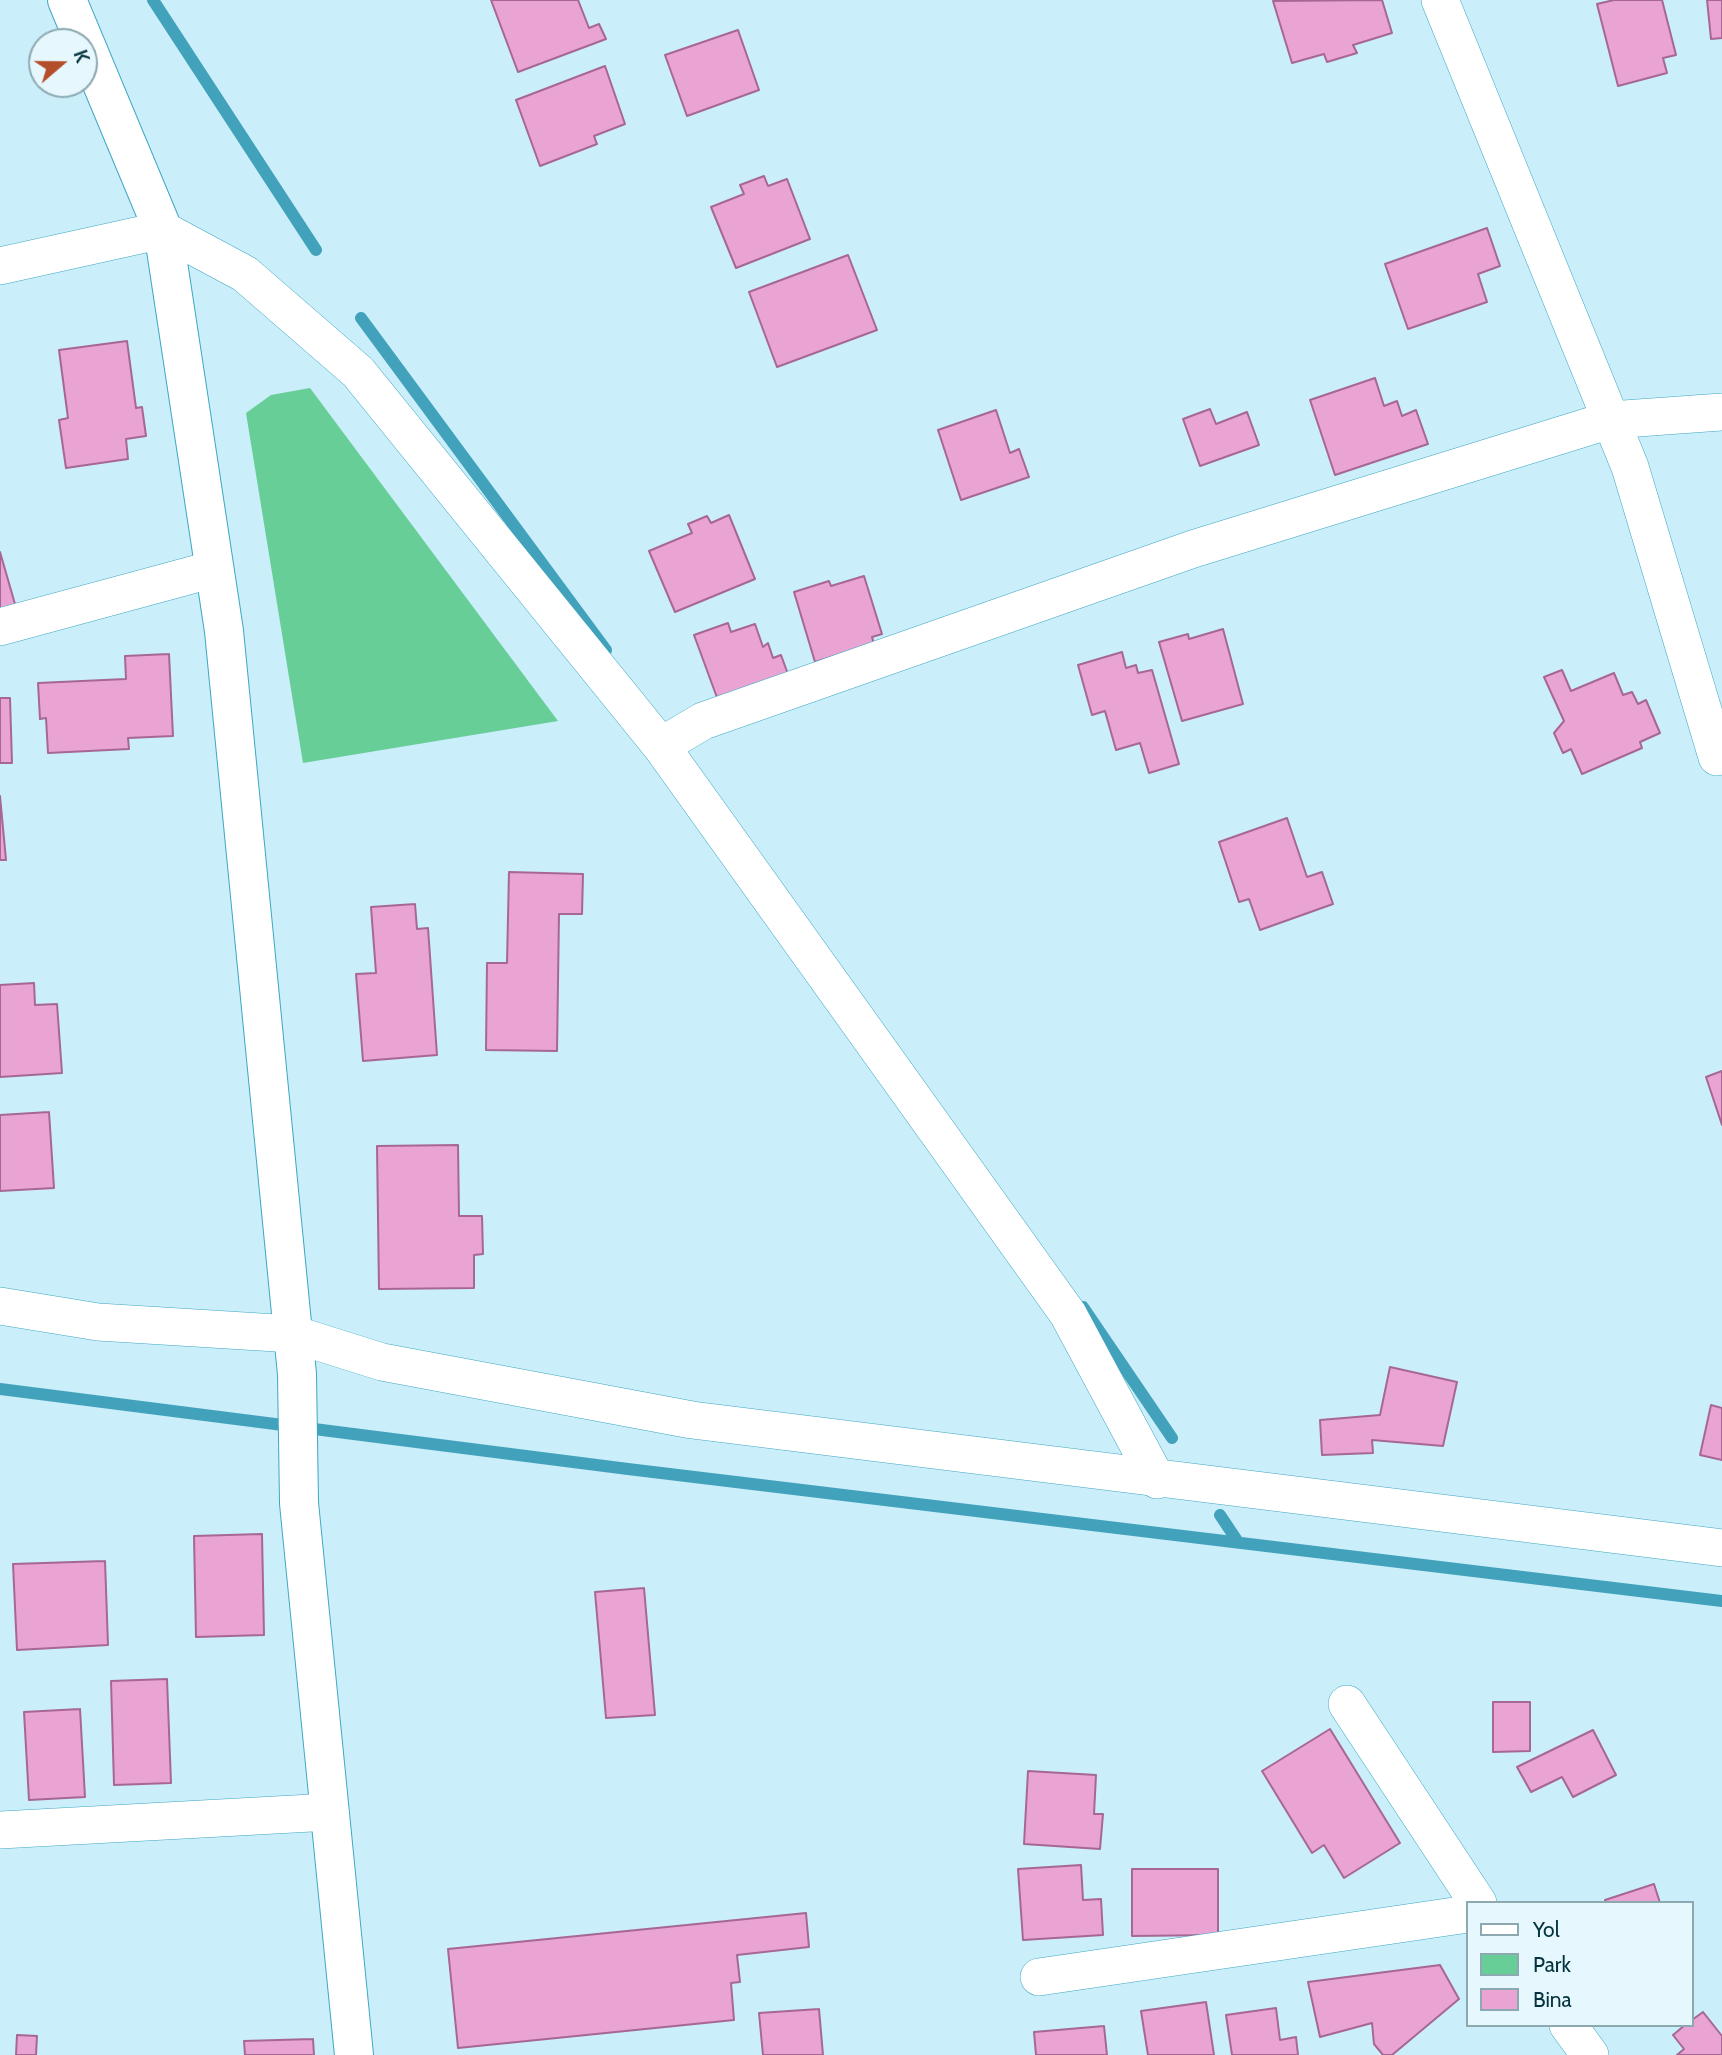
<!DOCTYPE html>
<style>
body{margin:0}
#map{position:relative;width:1722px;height:2055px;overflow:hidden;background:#caeefa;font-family:Cabin,sans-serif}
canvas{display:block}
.legend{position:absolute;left:1466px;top:1901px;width:228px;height:126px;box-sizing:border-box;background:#e6f8fe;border:2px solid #8ca9b1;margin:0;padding:9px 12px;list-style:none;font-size:21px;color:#04333e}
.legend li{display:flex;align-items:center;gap:14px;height:35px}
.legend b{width:35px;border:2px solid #8ca9b1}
.north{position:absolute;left:28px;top:28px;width:70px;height:70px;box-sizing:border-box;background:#e6f8fe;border:2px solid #8ca9b1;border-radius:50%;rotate:70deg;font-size:19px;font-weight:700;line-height:28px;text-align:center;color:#04333e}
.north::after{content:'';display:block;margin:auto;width:24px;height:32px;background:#b44d29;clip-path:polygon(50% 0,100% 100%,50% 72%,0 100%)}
</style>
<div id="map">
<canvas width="1722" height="2055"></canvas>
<ul class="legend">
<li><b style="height:9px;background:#fff"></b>Yol</li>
<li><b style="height:19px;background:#68ce98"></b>Park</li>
<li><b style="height:19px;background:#e9a4d3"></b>Bina</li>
</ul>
<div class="north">K</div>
</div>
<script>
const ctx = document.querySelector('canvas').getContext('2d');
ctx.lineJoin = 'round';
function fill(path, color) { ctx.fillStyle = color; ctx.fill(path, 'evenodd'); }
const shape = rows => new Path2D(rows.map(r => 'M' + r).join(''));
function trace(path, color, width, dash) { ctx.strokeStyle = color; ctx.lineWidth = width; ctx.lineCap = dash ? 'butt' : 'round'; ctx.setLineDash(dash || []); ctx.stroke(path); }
fill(shape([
 [310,388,558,721,303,763,246,413,271,395]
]), '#68ce98');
trace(shape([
 [153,0,316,250],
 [361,318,606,650],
 [1083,1307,1172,1438],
 [0,1389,628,1469,1722,1601],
 [1220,1515,1238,1542]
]), '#42a2bc', 12);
const building = shape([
 [491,0,578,0,589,28,599,24,606,39,518,72,491,0],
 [1382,0,1392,33,1353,45,1357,53,1327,62,1324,54,1292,63,1273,1,1382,0],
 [1614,0,1662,0,1676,55,1663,58,1667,73,1618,86,1597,4,1614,0],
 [1707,0,1722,0,1722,38,1711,39,1707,0],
 [738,30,759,90,687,116,665,55,738,30],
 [605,66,625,124,594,136,597,144,540,166,516,100,605,66],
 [764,176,768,186,787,179,810,239,736,268,711,207,744,194,740,185,764,176],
 [1487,228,1500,266,1478,274,1487,302,1408,329,1385,264,1487,228],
 [848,255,877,330,777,367,749,292,848,255],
 [127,341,136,408,142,407,146,436,126,439,128,459,66,468,59,420,68,418,59,350,127,341],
 [1375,378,1384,406,1397,401,1402,416,1416,410,1428,444,1335,475,1310,400,1375,378],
 [1210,409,1216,424,1247,412,1259,445,1200,466,1183,419,1210,409],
 [996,410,1010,453,1019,449,1029,477,961,500,938,430,996,410],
 [729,515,755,579,675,612,649,551,692,533,688,524,707,516,711,523,729,515],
 [0,552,17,611,0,616,0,552],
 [864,576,882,634,872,637,874,644,815,662,794,592,829,581,831,586,864,576],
 [728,623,731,632,755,624,763,647,768,643,773,658,781,655,789,677,719,703,694,635,728,623],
 [1223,629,1243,704,1182,721,1159,642,1188,634,1189,639,1223,629],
 [1122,652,1126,668,1136,665,1138,673,1152,670,1179,764,1149,773,1140,743,1116,750,1105,711,1092,715,1078,665,1122,652],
 [169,654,173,736,128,738,129,749,48,753,46,718,40,719,38,683,126,679,125,656,169,654],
 [1562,670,1571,691,1614,673,1623,695,1632,692,1638,704,1646,700,1660,733,1640,742,1642,748,1582,774,1571,749,1563,753,1554,733,1564,721,1544,677,1562,670],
 [0,698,10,698,12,763,0,763,0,698],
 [0,796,6,860,0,860,0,796],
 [1287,818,1307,877,1322,872,1333,904,1260,930,1249,899,1239,902,1219,842,1287,818],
 [509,872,583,874,582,914,559,914,557,1051,486,1050,487,963,507,963,509,872],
 [415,904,417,929,428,928,437,1055,363,1061,356,974,376,973,371,907,415,904],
 [34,983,35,1005,57,1004,62,1073,0,1077,0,985,34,983],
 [1722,1071,1722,1125,1706,1077,1722,1071],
 [49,1112,54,1188,0,1191,0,1115,49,1112],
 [458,1145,459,1216,482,1216,483,1254,474,1255,474,1288,379,1289,377,1146,458,1145],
 [1390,1367,1457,1382,1443,1446,1372,1440,1373,1453,1322,1455,1320,1420,1380,1415,1390,1367],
 [1711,1405,1722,1408,1722,1460,1700,1455,1711,1405],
 [262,1534,264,1635,196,1637,194,1536,262,1534],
 [105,1561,108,1645,17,1650,13,1564,105,1561],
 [644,1588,655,1715,606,1718,595,1592,644,1588],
 [167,1679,171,1783,114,1785,111,1681,167,1679],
 [1493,1702,1530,1702,1530,1751,1493,1752,1493,1702],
 [80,1709,85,1797,29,1800,24,1712,80,1709],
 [1330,1729,1400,1843,1344,1878,1324,1845,1312,1853,1262,1771,1330,1729],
 [1593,1730,1616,1775,1573,1797,1562,1777,1531,1792,1517,1767,1593,1730],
 [1028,1771,1096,1775,1094,1814,1103,1814,1100,1849,1024,1844,1028,1771],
 [1081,1865,1083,1900,1101,1899,1103,1935,1023,1940,1018,1869,1081,1865],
 [1132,1869,1218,1869,1218,1935,1132,1936,1132,1869],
 [1654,1884,1660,1903,1606,1903,1605,1900,1654,1884],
 [806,1913,809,1947,737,1955,740,1982,731,1983,734,2020,458,2048,448,1949,806,1913],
 [1440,1965,1459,1999,1392,2055,1383,2055,1374,2044,1372,2023,1320,2037,1308,1982,1440,1965],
 [1206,2002,1214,2055,1148,2055,1141,2011,1206,2002],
 [1276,2008,1280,2040,1296,2037,1298,2055,1232,2055,1226,2015,1276,2008],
 [819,2009,823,2055,763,2055,759,2013,819,2009],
 [1703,2012,1722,2036,1722,2055,1677,2055,1684,2049,1673,2035,1685,2025,1692,2025,1692,2020,1703,2012],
 [1104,2026,1107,2055,1036,2055,1034,2032,1104,2026],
 [17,2035,37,2036,36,2055,16,2055,17,2035],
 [313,2039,314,2055,245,2055,244,2041,313,2039]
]);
fill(building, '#e9a4d3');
trace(building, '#a76794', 2);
const street = shape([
 [1440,0,1630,467,1717,757],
 [0,266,163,230,245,274,358,372,661,746,1068,1314,1157,1480],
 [0,627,214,569],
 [661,746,703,721,1193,549,1610,420,1722,412],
 [0,1306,98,1322,293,1334,382,1362,692,1420,1722,1548],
 [1347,1704,1478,1903],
 [0,1830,330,1812],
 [1039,1977,1468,1914],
 [1568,2025,1590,2055]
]);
const secondary = shape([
 [67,0,163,230,224,631,297,1374,299,1503,354,2055]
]);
trace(street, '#3fa7c2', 38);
trace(secondary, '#3fa7c2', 40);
trace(street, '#fff', 37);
trace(secondary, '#fff', 38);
</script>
